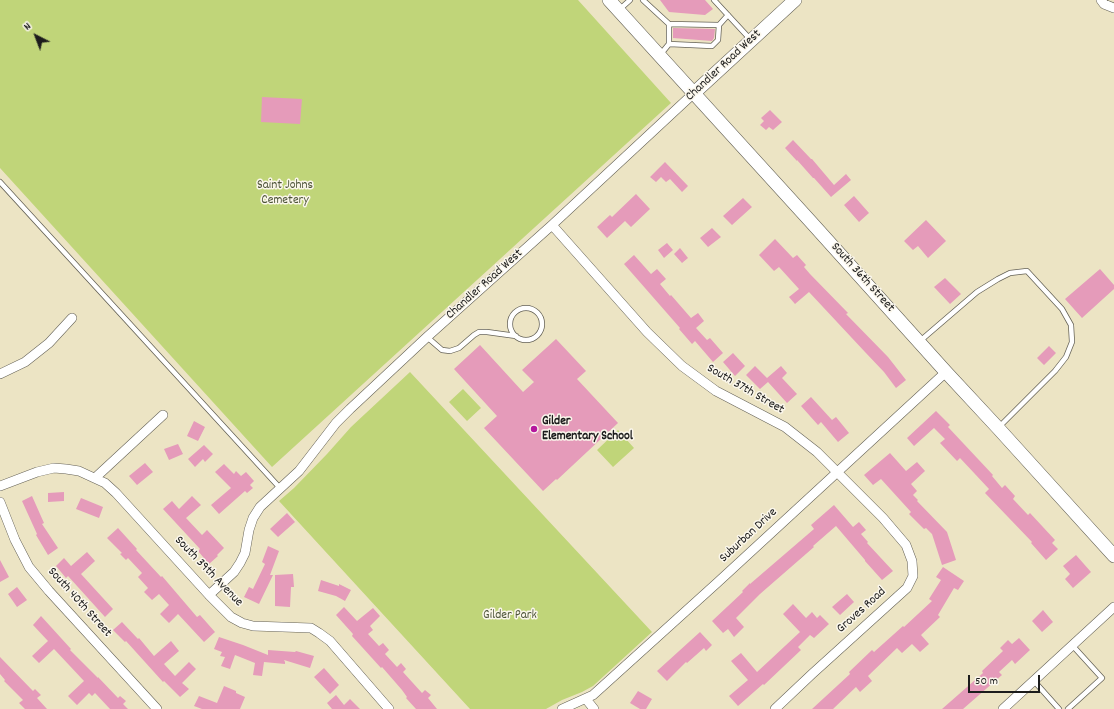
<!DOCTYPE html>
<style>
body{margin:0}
#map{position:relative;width:1114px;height:709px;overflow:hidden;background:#ece4c4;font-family:Dekko,sans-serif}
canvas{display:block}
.north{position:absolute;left:16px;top:16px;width:40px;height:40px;-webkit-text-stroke:3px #fbf7ec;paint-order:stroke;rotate:318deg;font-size:11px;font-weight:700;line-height:16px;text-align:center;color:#1c1c1c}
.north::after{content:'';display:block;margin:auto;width:14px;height:18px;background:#1c1c1c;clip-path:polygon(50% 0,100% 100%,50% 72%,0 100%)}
.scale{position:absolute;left:968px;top:675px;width:72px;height:18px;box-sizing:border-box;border:2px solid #1c1c1c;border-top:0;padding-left:5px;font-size:12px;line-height:14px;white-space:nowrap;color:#1c1c1c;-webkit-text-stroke:3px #fbf7ec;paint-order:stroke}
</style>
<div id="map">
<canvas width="1114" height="709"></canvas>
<div class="north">N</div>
<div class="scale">50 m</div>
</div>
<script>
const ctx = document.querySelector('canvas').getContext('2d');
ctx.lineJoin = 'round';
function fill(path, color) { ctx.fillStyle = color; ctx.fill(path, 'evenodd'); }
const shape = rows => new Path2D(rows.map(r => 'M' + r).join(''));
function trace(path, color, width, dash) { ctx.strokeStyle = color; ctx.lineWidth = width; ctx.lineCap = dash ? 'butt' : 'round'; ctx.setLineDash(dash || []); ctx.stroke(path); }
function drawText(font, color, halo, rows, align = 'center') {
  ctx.font = font + ' Dekko,sans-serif'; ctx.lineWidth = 3; ctx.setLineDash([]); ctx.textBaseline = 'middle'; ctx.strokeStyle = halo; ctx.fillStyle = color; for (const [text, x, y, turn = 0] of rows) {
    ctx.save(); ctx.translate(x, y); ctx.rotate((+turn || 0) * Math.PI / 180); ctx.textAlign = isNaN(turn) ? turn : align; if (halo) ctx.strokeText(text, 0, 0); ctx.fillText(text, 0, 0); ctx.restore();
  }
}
fill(shape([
 [0,0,578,0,671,103,272,467,0,168],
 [410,372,652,632,593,686,582,692,562,700,546,709,470,709,279,501,294,488,327,454,351,427],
 [463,389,481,408,467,421,449,402],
 [618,430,634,448,613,467,597,450]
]), '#c0d579');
fill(shape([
 [660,0,705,0,713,9,705,15,669,12],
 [673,28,715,29,714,38,712,41,673,38],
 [262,97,302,99,300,124,261,122],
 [770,110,782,122,773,130,769,127,766,130,760,125,764,121,761,118],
 [793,140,811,159,812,159,834,185,846,174,851,180,831,197,814,178,813,178,797,160,797,161,785,148],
 [665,162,688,186,682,192,670,179,666,182,661,177,656,182,650,177],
 [636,194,650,209,631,227,625,221,607,238,597,227,610,215,612,217],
 [854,196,869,213,859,222,844,205],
 [743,198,752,207,732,225,723,216],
 [926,220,946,241,928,258,918,246,913,250,904,241],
 [712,228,721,237,708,247,700,238],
 [775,239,793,258,797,255,806,265,804,267,810,274,848,313,846,314,888,357,906,380,896,388,884,372,865,352,809,292,795,304,789,297,799,289,779,267,774,271,759,255],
 [667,243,673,250,664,258,658,250],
 [680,248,688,258,682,263,674,254],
 [634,255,651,274,657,269,666,279,660,284,670,296,671,295,691,318,698,313,704,321,696,328,707,340,710,338,723,353,713,362,695,341,692,344,679,329,680,328,624,264],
 [1100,269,1114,285,1114,289,1082,318,1065,299],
 [945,278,961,294,950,304,934,287],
 [556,339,586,371,577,379,618,423,557,480,556,479,543,491,484,428,497,416,454,369,480,345,523,392,534,382,522,370],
 [1049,346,1056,353,1044,365,1037,358],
 [733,353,745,366,735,376,723,362],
 [755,366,767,378,781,366,787,373,782,378,797,394,787,403,768,382,760,389,746,375],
 [811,397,832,420,836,417,849,433,838,442,821,422,818,425,801,406],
 [936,411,950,425,948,427,993,475,992,476,1002,488,1005,485,1015,496,1013,499,1028,515,1030,513,1055,540,1052,543,1058,549,1046,560,1031,543,1032,542,985,493,989,489,960,458,957,461,940,443,945,439,934,428,914,446,907,438],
 [194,421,205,427,198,441,187,436],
 [178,444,183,454,169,460,164,449],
 [204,445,213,454,205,462,203,459,195,467,188,459],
 [890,453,906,471,917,462,925,471,911,484,917,491,913,495,918,500,917,501,947,532,956,560,942,565,932,534,926,528,924,529,909,514,911,512,881,479,873,485,864,475],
 [145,463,153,472,137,485,129,476],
 [224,464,234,474,236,471,241,476,246,472,254,481,250,485,253,488,247,493,245,491,219,514,211,505,231,488,215,472],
 [64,492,64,501,48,502,48,493],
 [32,496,44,523,42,524,58,548,48,555,36,535,37,534,22,501],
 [192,496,201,505,186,518,202,535,207,530,224,548,217,555,218,556,209,564,198,551,200,549,163,509,172,501,179,509],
 [81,498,103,507,99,518,76,509],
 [834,505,853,527,859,522,866,530,861,534,868,542,867,543,893,571,882,580,865,561,865,560,836,526,813,546,814,547,760,594,736,618,744,627,734,637,728,629,723,633,712,621,743,592,742,591,750,583,750,584,814,529,811,525],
 [287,513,295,522,278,537,270,529],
 [118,528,137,549,136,550,161,577,162,576,197,617,200,615,215,632,204,642,178,614,169,623,160,614,169,605,159,594,152,600,144,592,148,588,138,577,142,573,128,558,126,560,120,554,122,553,107,538],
 [268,546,279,551,270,575,273,575,259,604,244,597,249,587,253,589,265,564,262,562],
 [87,552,95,561,81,574,113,609,105,617,68,576,66,578,56,566,64,558,71,566],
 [1076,555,1091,572,1073,588,1065,579,1070,574,1063,566],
 [0,560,9,577,0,582],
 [943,567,964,581,958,590,954,588,938,615,940,617,921,635,929,644,920,652,912,644,902,653,897,648,868,676,872,681,860,692,856,687,833,709,812,709,850,674,849,672,872,650,874,652,903,626,904,627,932,601,929,599,941,580,936,577],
 [293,574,294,587,291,587,290,607,275,606,275,575],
 [321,580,339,586,339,584,351,590,345,601,336,596,318,591],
 [17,587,27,600,17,607,8,594],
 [847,594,854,602,840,615,832,607],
 [793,604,806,618,812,612,817,618,820,615,829,624,814,638,810,635,798,647,801,650,764,685,763,684,738,706,729,696,748,680,731,661,741,653,757,672,770,660,800,632,783,614],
 [344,607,357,621,373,608,380,616,370,626,373,630,368,634,379,646,383,643,389,650,385,654,397,667,401,663,406,669,403,672,422,693,425,690,431,695,428,698,437,709,416,709,406,698,407,697,402,690,382,667,381,668,352,636,353,634,336,615],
 [1043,610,1053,622,1042,632,1032,621],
 [41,616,71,649,70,650,98,678,98,677,118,698,120,696,126,701,123,704,128,709,110,709,95,693,92,696,89,693,77,705,68,696,84,681,54,649,39,663,32,656,48,641,33,625],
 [122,622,138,639,139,638,154,656,171,641,179,651,164,664,175,676,189,662,196,669,182,683,189,689,180,697,164,681,163,682,126,641,125,642,113,630],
 [700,632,712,645,706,651,704,648,687,663,686,662,667,681,657,671],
 [219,637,243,645,268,655,268,650,295,652,296,651,314,656,310,668,284,660,285,662,285,664,264,662,262,676,253,675,255,663,235,655,230,669,221,666,225,657,220,656,222,652,214,649],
 [1019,638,1030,650,1015,664,1012,660,999,672,1002,675,963,709,942,709,983,673,982,671,1003,651,1000,648,1008,640,1012,644],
 [0,657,33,691,35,689,41,695,37,698,47,709,25,709,19,703,23,700,4,681,5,680,0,674],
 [324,668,339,685,330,694,314,677],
 [224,686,236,691,236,693,245,697,240,709,202,709,194,706,199,696,217,703],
 [638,691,652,699,646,709,640,709,630,703],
 [336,695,344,705,350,699,360,709,332,709,327,703]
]), '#e59bba');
const service = shape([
 [643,0,669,24,669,44],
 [714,0,751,40],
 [620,9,630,0],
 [669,24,719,25],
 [660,55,669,44,712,46,718,40,719,25,728,15],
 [0,182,280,488],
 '510 324a16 16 0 1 1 32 0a16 16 0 1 1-32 0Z',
 [427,337,442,350,450,351,459,348,474,335,479,332,487,332,516,336],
 [920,341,977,292,998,279,1010,273,1027,271,1062,309,1071,325,1072,342,1066,357,1055,371,999,427],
 [1034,681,1059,709],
 [1068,709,1102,678,1072,645]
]);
const minor = shape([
 [1101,0,1104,4,1114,8],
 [552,225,647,332,682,366,716,391,785,427,817,452,883,518,906,545,912,561,913,576,907,588,812,674,775,709],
 [0,374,25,362,49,343,72,318],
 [95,478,163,415],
 [0,486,37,472,54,468,66,469,79,471,105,483,116,493,209,595,231,617,242,623,253,626,311,628,319,633,330,641,389,709],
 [0,502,15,540,29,567,49,591,157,709],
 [209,595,234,572,240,563,245,553,249,530,253,518,260,507,299,471,336,423,350,409,427,337,552,225,694,93],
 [586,699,594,709],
 [562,709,593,695,718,582,946,372],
 [1003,709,1114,607]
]);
const secondary = shape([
 [609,0,811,222,946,372,998,428,1114,556],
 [694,93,795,0]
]);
trace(service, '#656257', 6);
trace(minor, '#656257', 10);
trace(secondary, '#656257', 14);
trace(service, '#fff', 4.5);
trace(minor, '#fff', 9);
trace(secondary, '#fff', 13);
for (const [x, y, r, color] of [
 [534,429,4,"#b5179e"]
]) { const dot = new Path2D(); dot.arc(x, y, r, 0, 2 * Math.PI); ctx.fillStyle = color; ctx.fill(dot); trace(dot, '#fbf7ec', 1.5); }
drawText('13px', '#1c1c1c', '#fbf7ec', [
 ["Chandler Road West",724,66,-43],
 ["South 36th Street",862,278,48],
 ["Chandler Road West",485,285,-42],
 ["South 37th Street",745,390,30],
 ["Suburban Drive",749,536,-43],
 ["South 39th Avenue",208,572,46],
 ["South 40th Street",79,603,48],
 ["Groves Road",862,611,-42]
]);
drawText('13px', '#4d5438', '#fbf7ec', [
 ["Saint Johns",285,186],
 ["Cemetery",285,201],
 ["Gilder Park",510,616]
]);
drawText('bold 13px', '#1c1c1c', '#fbf7ec', [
 ["Gilder",542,422],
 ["Elementary School",542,437]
], 'left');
</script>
